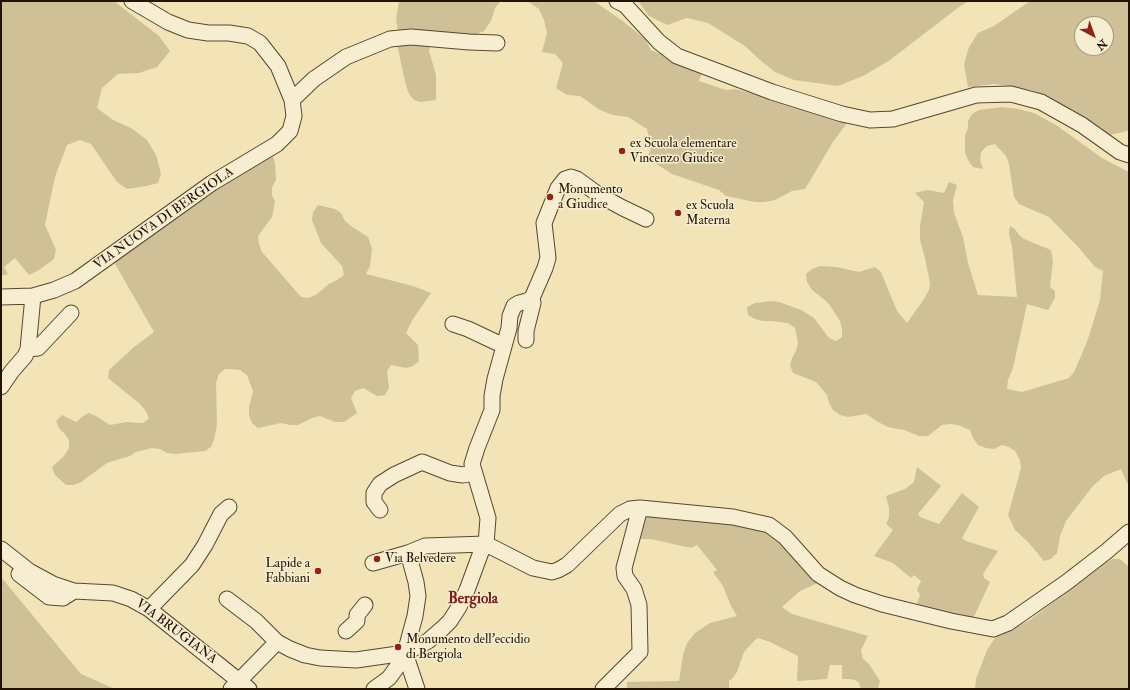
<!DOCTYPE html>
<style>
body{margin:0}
#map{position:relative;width:1130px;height:690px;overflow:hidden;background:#f2e4b7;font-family:"IM FELL Double Pica",serif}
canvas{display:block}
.frame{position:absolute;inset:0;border:2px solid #231303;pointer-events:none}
.north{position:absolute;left:1074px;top:16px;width:40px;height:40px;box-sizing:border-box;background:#f7edd0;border:1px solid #a2967e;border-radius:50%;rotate:139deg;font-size:11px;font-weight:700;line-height:16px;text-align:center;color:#231303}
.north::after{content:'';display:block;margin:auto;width:14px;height:18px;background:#8f2418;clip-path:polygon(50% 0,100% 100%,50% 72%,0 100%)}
</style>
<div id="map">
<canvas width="1130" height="690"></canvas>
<div class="frame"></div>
<div class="north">N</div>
</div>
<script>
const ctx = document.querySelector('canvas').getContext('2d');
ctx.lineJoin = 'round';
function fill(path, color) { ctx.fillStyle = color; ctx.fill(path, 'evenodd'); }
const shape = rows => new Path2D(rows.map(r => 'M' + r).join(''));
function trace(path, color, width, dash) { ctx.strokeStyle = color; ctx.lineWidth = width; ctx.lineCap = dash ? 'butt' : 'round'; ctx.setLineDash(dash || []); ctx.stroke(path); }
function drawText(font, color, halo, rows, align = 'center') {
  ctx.font = font + ' "IM FELL Double Pica",serif'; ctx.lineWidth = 3; ctx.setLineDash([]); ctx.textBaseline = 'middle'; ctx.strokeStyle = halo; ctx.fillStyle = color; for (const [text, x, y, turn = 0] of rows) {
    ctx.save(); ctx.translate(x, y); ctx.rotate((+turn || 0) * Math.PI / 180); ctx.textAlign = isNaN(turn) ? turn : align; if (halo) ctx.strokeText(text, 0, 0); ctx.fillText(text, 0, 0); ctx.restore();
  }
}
fill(shape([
 [1,1,114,1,159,36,170,51,157,67,139,73,118,74,102,88,97,108,113,120,131,128,147,140,156,155,161,174,158,183,147,186,127,189,117,182,91,144,80,140,67,145,55,177,45,225,56,250,54,259,39,270,29,275,15,258,4,267,8,274,1,276],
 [399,1,501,1,495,8,491,21,484,31,472,36,433,38,429,51,436,75,436,100,420,102,414,100,409,94,405,82,397,44,398,31,396,19],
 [527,1,594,1,624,22,645,39,651,50,702,72,699,81,726,90,735,89,760,96,847,123,833,142,805,189,792,191,775,200,765,202,755,202,726,196,719,190,672,174,647,158,651,148,647,129,628,117,613,115,600,110,580,96,567,95,556,88,563,63,555,54,542,52,547,33,544,20,539,9],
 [638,1,969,1,959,7,890,60,865,75,838,86,794,80,775,72,760,60,745,46,708,23,687,18,667,25,649,16],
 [1030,1,1129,1,1129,129,1127,131,1110,135,1092,128,1048,97,1031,90,995,84,968,87,964,64,969,47,978,33,994,26],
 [1082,24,1106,24,1106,48,1082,48],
 [1002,107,1018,109,1034,113,1056,125,1102,158,1129,172,1129,482,1127,483,1121,469,1104,476,1092,487,1066,521,1060,536,1057,553,1051,559,1044,561,1028,542,1015,530,1008,515,1021,468,1020,460,1015,451,1009,447,1002,445,994,449,986,448,978,445,973,438,970,430,958,425,950,424,942,425,928,436,919,436,904,430,888,427,880,423,866,414,848,417,840,415,833,410,829,403,827,395,816,382,793,373,790,365,792,358,796,351,798,343,795,328,788,323,772,321,763,321,755,319,748,315,747,307,755,303,771,301,779,302,801,310,814,318,829,338,836,341,842,337,842,329,840,321,831,307,826,301,812,290,807,282,806,274,812,269,820,266,836,267,859,272,875,267,881,272,897,311,907,323,924,299,929,290,930,283,925,258,920,240,920,226,924,202,915,193,928,190,944,193,949,182,957,185,953,200,954,213,963,237,968,263,978,295,1017,297,1012,247,1009,233,1010,226,1015,229,1019,235,1024,239,1051,250,1053,261,1050,287,1055,291,1055,298,1048,310,1027,304,1013,368,1008,380,1007,389,1022,392,1069,378,1074,372,1087,342,1100,300,1103,271,1095,267,1079,248,1049,217,1019,204,1014,197,1009,164,1006,156,995,144,987,146,981,152,980,160,983,169,973,167,968,160,965,152,965,136,968,128,968,121,972,114,979,110],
 [273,156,275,163,276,180,272,187,272,195,275,202,272,217,258,236,259,244,262,252,301,297,309,298,317,294,329,284,337,280,344,275,342,266,321,243,312,220,313,212,318,205,335,209,341,213,345,221,351,226,368,237,372,249,370,266,366,274,413,286,431,293,413,319,406,333,418,345,419,361,413,366,406,368,391,365,387,371,389,388,385,395,377,396,363,388,355,391,351,398,357,413,344,422,335,422,320,416,312,418,298,425,290,425,281,423,258,428,252,423,249,415,249,407,253,391,247,375,240,370,225,369,219,374,216,383,217,424,214,440,211,447,205,451,175,454,167,453,160,449,152,448,136,452,130,456,107,463,81,482,74,485,66,485,55,475,52,467,64,456,69,448,69,440,65,434,59,428,56,421,62,415,76,422,82,417,89,413,96,416,110,425,127,422,143,423,149,418,145,410,140,404,108,378,109,370,134,347,154,332,114,262,246,170],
 [917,467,941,486,918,514,920,517,939,524,962,493,979,507,962,538,966,541,998,551,983,574,984,578,990,582,972,621,916,606,920,595,917,590,921,581,914,575,911,578,893,563,874,556,893,530,886,524,889,518,889,508,886,496,905,489,914,482],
 [645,512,725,519,767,532,781,540,820,582,800,591,782,607,792,614,868,636,861,650,863,659,869,664,880,681,878,689,861,689,859,683,855,680,850,679,842,679,842,665,830,665,827,679,797,681,798,656,770,642,758,638,754,641,744,652,737,672,732,679,729,680,729,689,627,689,627,682,679,681,683,655,687,643,695,633,710,623,737,616,731,606,723,586,713,572,717,570,697,545,691,548,651,539,638,539],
 [1112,559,1120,559,1129,567,1129,689,975,689,976,679,987,650,995,638,1030,620,1105,563],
 [1,577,81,674,115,689,1,689]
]), '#cfc098');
const minor = shape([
 [617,1,625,5,659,42,677,56,772,92,842,114,870,120,893,119,976,95,1011,94,1041,102,1082,125,1120,152,1129,155],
 [292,100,314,79,346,57,390,39,411,37,469,42,497,43],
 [1,297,33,296,54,290,75,281,212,183,277,144,290,131,294,116,292,100,278,66,260,43,248,36,229,33,208,33,188,30,168,22,132,1],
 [453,324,468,329,504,346],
 [526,340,526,331,533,303,532,298],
 [28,349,38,348,71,313],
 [1,387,12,371,25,356,28,349,33,296],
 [380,510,374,502,374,493,380,484,394,475,422,462,450,473,463,475,474,473],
 [1,549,29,571,53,584,74,591,113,593,131,599,149,609,249,689],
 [373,563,408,553,425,546,486,544,533,568,552,572,558,570,567,565,620,514,630,509,640,508,733,517,769,525,785,537,818,574,840,588,855,595,882,604,951,621,993,629,1008,623,1067,582,1107,551,1129,532],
 [19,574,49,597,63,598,74,591],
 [227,599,256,621,277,642,290,649,305,655,320,658,356,660,405,653,428,641,443,628,450,621,459,607,467,590,481,552,486,544,488,518,472,464,477,448,492,410,492,396,495,379,509,328,510,316,514,306,519,303,527,301,532,298,545,268,548,258,544,223,558,188,565,179,571,177,577,179,599,195,623,208,646,219],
 [149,609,192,565,205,545,221,514,229,507],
 [346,631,357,621,357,615,365,605],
 [405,653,417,689],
 [231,689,277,642],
 [374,689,389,678,397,667,405,653,415,616,418,596,416,582,408,553],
 [603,689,640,652,639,605,634,589,625,576,624,568,640,508]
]);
trace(minor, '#574730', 17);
trace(minor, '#f7edd0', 15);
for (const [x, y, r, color] of [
 [622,151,4,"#8f2418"],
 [550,197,4,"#8f2418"],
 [678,213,4,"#8f2418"],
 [377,559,4,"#8f2418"],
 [318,571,4,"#8f2418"],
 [398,647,4,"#8f2418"]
]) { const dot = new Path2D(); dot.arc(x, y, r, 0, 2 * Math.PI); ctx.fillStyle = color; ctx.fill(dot); trace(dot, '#f7edd0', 1.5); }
drawText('13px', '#231303', '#f7edd0', [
 ["ex Scuola elementare",630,144],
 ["Vincenzo Giudice",630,159],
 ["Monumento",558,190],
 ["a Giudice",558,205],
 ["ex Scuola",686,206],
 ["Materna",686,221],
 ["Via Belvedere",385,559],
 ["Lapide a",310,564,"right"],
 ["Fabbiani",310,579,"right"],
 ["Monumento dell'eccidio",406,640],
 ["di Bergiola",406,655]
], 'left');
drawText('13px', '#231303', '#f7edd0', [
 ["VIA NUOVA DI BERGIOLA",164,219,-35],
 ["VIA BRUGIANA",176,632,37]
]);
drawText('bold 15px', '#7a1f14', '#f7edd0', [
 ["Bergiola",473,600]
]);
</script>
